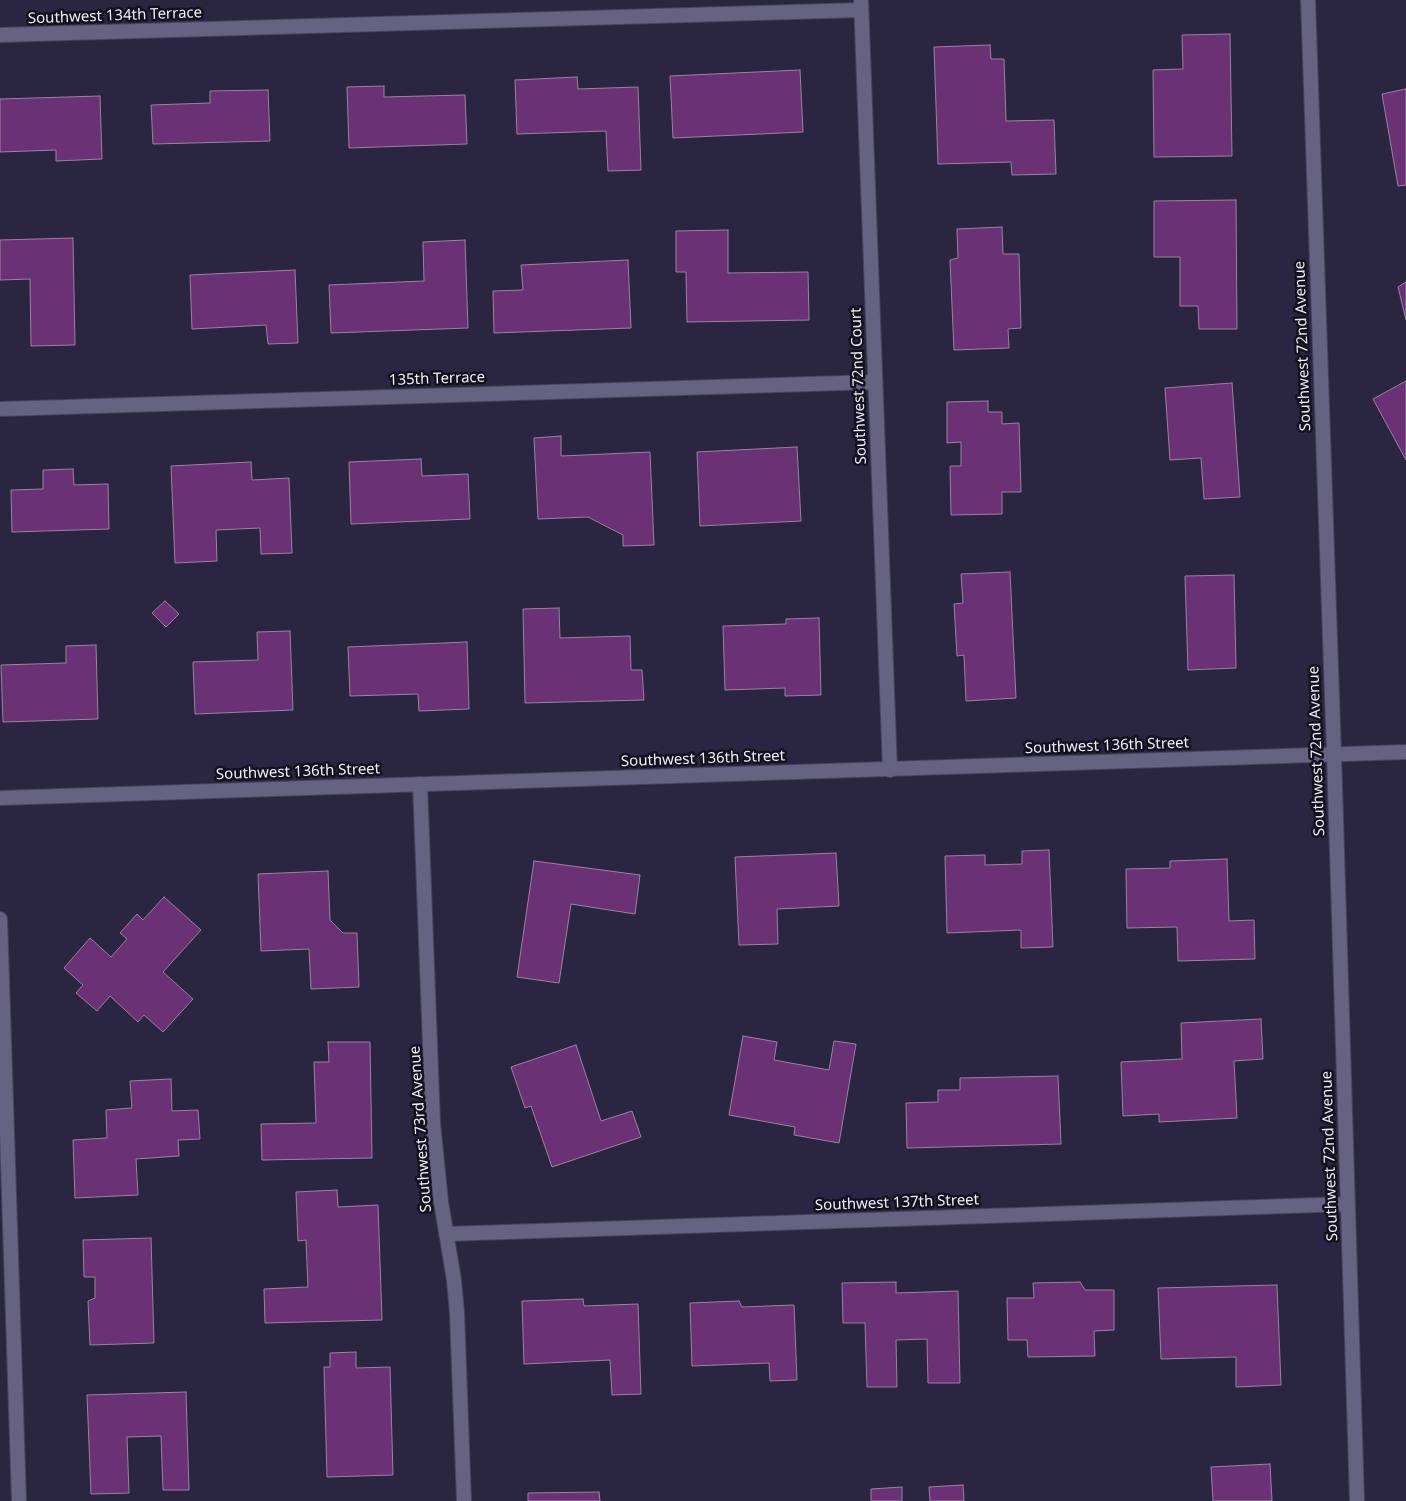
<!DOCTYPE html>
<style>
body{margin:0}
canvas{display:block;background:#2a2641}
</style>
<canvas width="1406" height="1501"></canvas>
<script>
const ctx = document.querySelector('canvas').getContext('2d');
ctx.lineJoin = 'round';
function fill(path, color) { ctx.fillStyle = color; ctx.fill(path, 'evenodd'); }
const shape = rows => new Path2D(rows.map(r => 'M' + r).join(''));
function trace(path, color, width, dash) { ctx.strokeStyle = color; ctx.lineWidth = width; ctx.lineCap = dash ? 'butt' : 'round'; ctx.setLineDash(dash || []); ctx.stroke(path); }
function drawText(font, color, halo, rows, align = 'center') {
  ctx.font = font + ' "Noto Sans",sans-serif'; ctx.lineWidth = 5; ctx.setLineDash([]); ctx.textBaseline = 'middle'; ctx.strokeStyle = halo; ctx.fillStyle = color; for (const [text, x, y, turn = 0] of rows) {
    ctx.save(); ctx.translate(x, y); ctx.rotate((+turn || 0) * Math.PI / 180); ctx.textAlign = isNaN(turn) ? turn : align; if (halo) ctx.strokeText(text, 0, 0); ctx.fillText(text, 0, 0); ctx.restore();
  }
}
const building = shape([
 [1230,34,1232,156,1154,157,1153,70,1183,69,1182,35,1230,34],
 [990,45,991,59,1004,59,1006,121,1054,120,1056,174,1012,175,1011,162,938,164,934,47,990,45],
 [800,70,803,132,673,138,670,76,800,70],
 [577,77,578,89,638,87,641,170,608,171,606,131,517,134,515,80,577,77],
 [384,86,384,97,465,95,467,144,349,148,347,87,384,86],
 [1406,89,1406,185,1398,186,1382,94,1406,89],
 [268,90,270,141,153,144,151,105,210,103,210,91,268,90],
 [100,96,102,159,56,161,56,150,0,152,0,99,100,96],
 [1236,200,1237,329,1199,329,1198,306,1180,306,1180,257,1154,257,1154,201,1236,200],
 [1002,227,1003,254,1019,254,1021,328,1008,329,1009,348,954,350,950,260,958,258,957,229,1002,227],
 [728,230,728,273,808,272,809,320,687,322,686,272,676,272,676,231,728,230],
 [73,238,75,345,31,346,30,279,0,280,0,240,73,238],
 [465,240,468,328,331,333,329,285,424,281,423,242,465,240],
 [628,260,631,328,494,333,493,291,523,290,521,265,628,260],
 [295,270,298,343,268,344,266,325,192,329,190,275,295,270],
 [1406,282,1406,320,1398,287,1406,282],
 [1406,381,1406,460,1373,399,1406,381],
 [1232,383,1240,497,1204,499,1201,458,1170,460,1165,388,1232,383],
 [988,401,988,412,1002,412,1002,424,1019,423,1021,492,1002,492,1002,514,951,515,950,466,961,466,961,442,947,443,947,402,988,401],
 [561,436,561,456,650,452,654,545,623,546,623,535,588,517,538,519,534,438,561,436],
 [797,447,801,521,700,526,697,452,797,447],
 [421,459,422,476,468,474,470,519,351,524,349,462,421,459],
 [251,462,252,480,289,478,292,553,261,554,260,528,216,530,217,561,175,563,171,466,251,462],
 [73,469,74,485,108,484,109,529,12,532,11,490,43,489,43,470,73,469],
 [1010,572,1016,698,966,701,964,655,957,656,954,604,963,603,961,574,1010,572],
 [1234,575,1236,668,1188,670,1185,576,1234,575],
 [165,601,179,614,166,627,152,613,165,601],
 [559,608,560,638,630,636,631,670,642,670,644,700,525,703,523,609,559,608],
 [819,618,821,695,785,696,785,688,725,690,723,626,786,624,786,619,819,618],
 [290,631,293,710,195,714,193,662,258,660,257,632,290,631],
 [467,642,469,709,419,711,418,694,350,696,348,647,467,642],
 [96,645,98,719,3,722,1,665,66,663,66,646,96,645],
 [1049,850,1053,947,1021,948,1021,930,947,933,945,856,985,855,985,865,1022,864,1022,851,1049,850],
 [836,853,839,906,777,909,778,944,739,945,735,857,836,853],
 [1227,859,1229,921,1254,920,1255,959,1178,961,1177,927,1127,928,1126,869,1170,868,1170,861,1227,859],
 [534,861,640,875,635,914,571,904,559,983,517,977,534,861],
 [328,871,330,920,343,933,357,933,359,987,311,989,309,949,261,951,258,874,328,871],
 [164,897,201,930,163,972,193,999,163,1032,144,1015,138,1022,110,996,97,1011,76,993,83,985,64,968,90,938,111,957,127,939,120,933,137,914,143,920,164,897],
 [1261,1019,1263,1059,1234,1061,1237,1118,1159,1122,1159,1114,1123,1116,1121,1062,1182,1059,1181,1023,1261,1019],
 [743,1036,777,1042,774,1060,829,1070,834,1041,856,1044,839,1143,794,1135,795,1127,729,1115,743,1036],
 [328,1042,370,1042,372,1158,262,1160,261,1124,316,1123,314,1062,329,1062,328,1042],
 [576,1045,601,1121,632,1111,641,1137,552,1167,531,1106,525,1108,511,1067,576,1045],
 [1058,1076,1061,1144,907,1148,906,1103,938,1102,938,1090,960,1090,960,1078,1058,1076],
 [171,1079,172,1111,198,1110,200,1139,178,1140,179,1156,136,1159,138,1195,75,1198,73,1140,107,1138,106,1110,132,1108,130,1081,171,1079],
 [337,1190,338,1207,378,1205,382,1320,265,1323,264,1289,308,1287,306,1240,298,1241,296,1192,337,1190],
 [151,1238,154,1343,90,1345,88,1301,95,1298,95,1277,84,1277,83,1240,151,1238],
 [896,1282,896,1293,958,1291,960,1383,928,1383,927,1339,896,1340,897,1387,867,1387,865,1323,843,1323,842,1283,896,1282],
 [1080,1282,1085,1290,1114,1290,1114,1330,1094,1331,1095,1356,1028,1357,1027,1340,1008,1340,1007,1298,1034,1298,1033,1283,1080,1282],
 [1277,1285,1281,1385,1236,1387,1236,1357,1161,1359,1158,1288,1277,1285],
 [583,1299,584,1306,638,1304,641,1394,612,1395,610,1360,524,1364,522,1301,583,1299],
 [739,1301,742,1307,794,1305,797,1380,770,1381,769,1363,692,1366,690,1303,739,1301],
 [356,1352,356,1368,390,1367,393,1475,327,1477,324,1367,330,1367,330,1353,356,1352],
 [186,1392,189,1490,163,1490,161,1436,127,1437,129,1493,91,1494,87,1395,186,1392],
 [1270,1464,1272,1501,1213,1501,1211,1467,1270,1464],
 [963,1485,964,1501,930,1501,929,1487,963,1485],
 [902,1487,902,1501,871,1501,871,1489,902,1487],
 [599,1492,600,1501,528,1501,528,1493,599,1492]
]);
fill(building, '#6a3174');
trace(building, '#9a829e', 1);
const minor = shape([
 [861,0,890,770],
 [0,35,861,10],
 [0,409,875,382],
 [1334,754,1357,1501],
 [420,784,433,1123,441,1202,454,1280,457,1313,464,1501],
 [0,919,19,1501],
 [446,1234,1348,1204]
]);
const tertiary = shape([
 [1308,0,1334,754],
 [0,798,1406,752]
]);
trace(minor, '#48445a', 16);
trace(tertiary, '#48445a', 16);
trace(minor, '#666281', 14);
trace(tertiary, '#666281', 14);
drawText('15px', '#efedfc', '#13111d', [
 ["Southwest 134th Terrace",115,16,-2],
 ["Southwest 72nd Avenue",1303,346,-92],
 ["135th Terrace",437,379,-2],
 ["Southwest 72nd Court",859,386,-92],
 ["Southwest 136th Street",1107,746,-2],
 ["Southwest 72nd Avenue",1317,751,-92],
 ["Southwest 136th Street",703,759,-2],
 ["Southwest 136th Street",298,772,-2],
 ["Southwest 73rd Avenue",421,1129,-94],
 ["Southwest 72nd Avenue",1330,1156,-92],
 ["Southwest 137th Street",897,1203,-2]
]);
</script>
